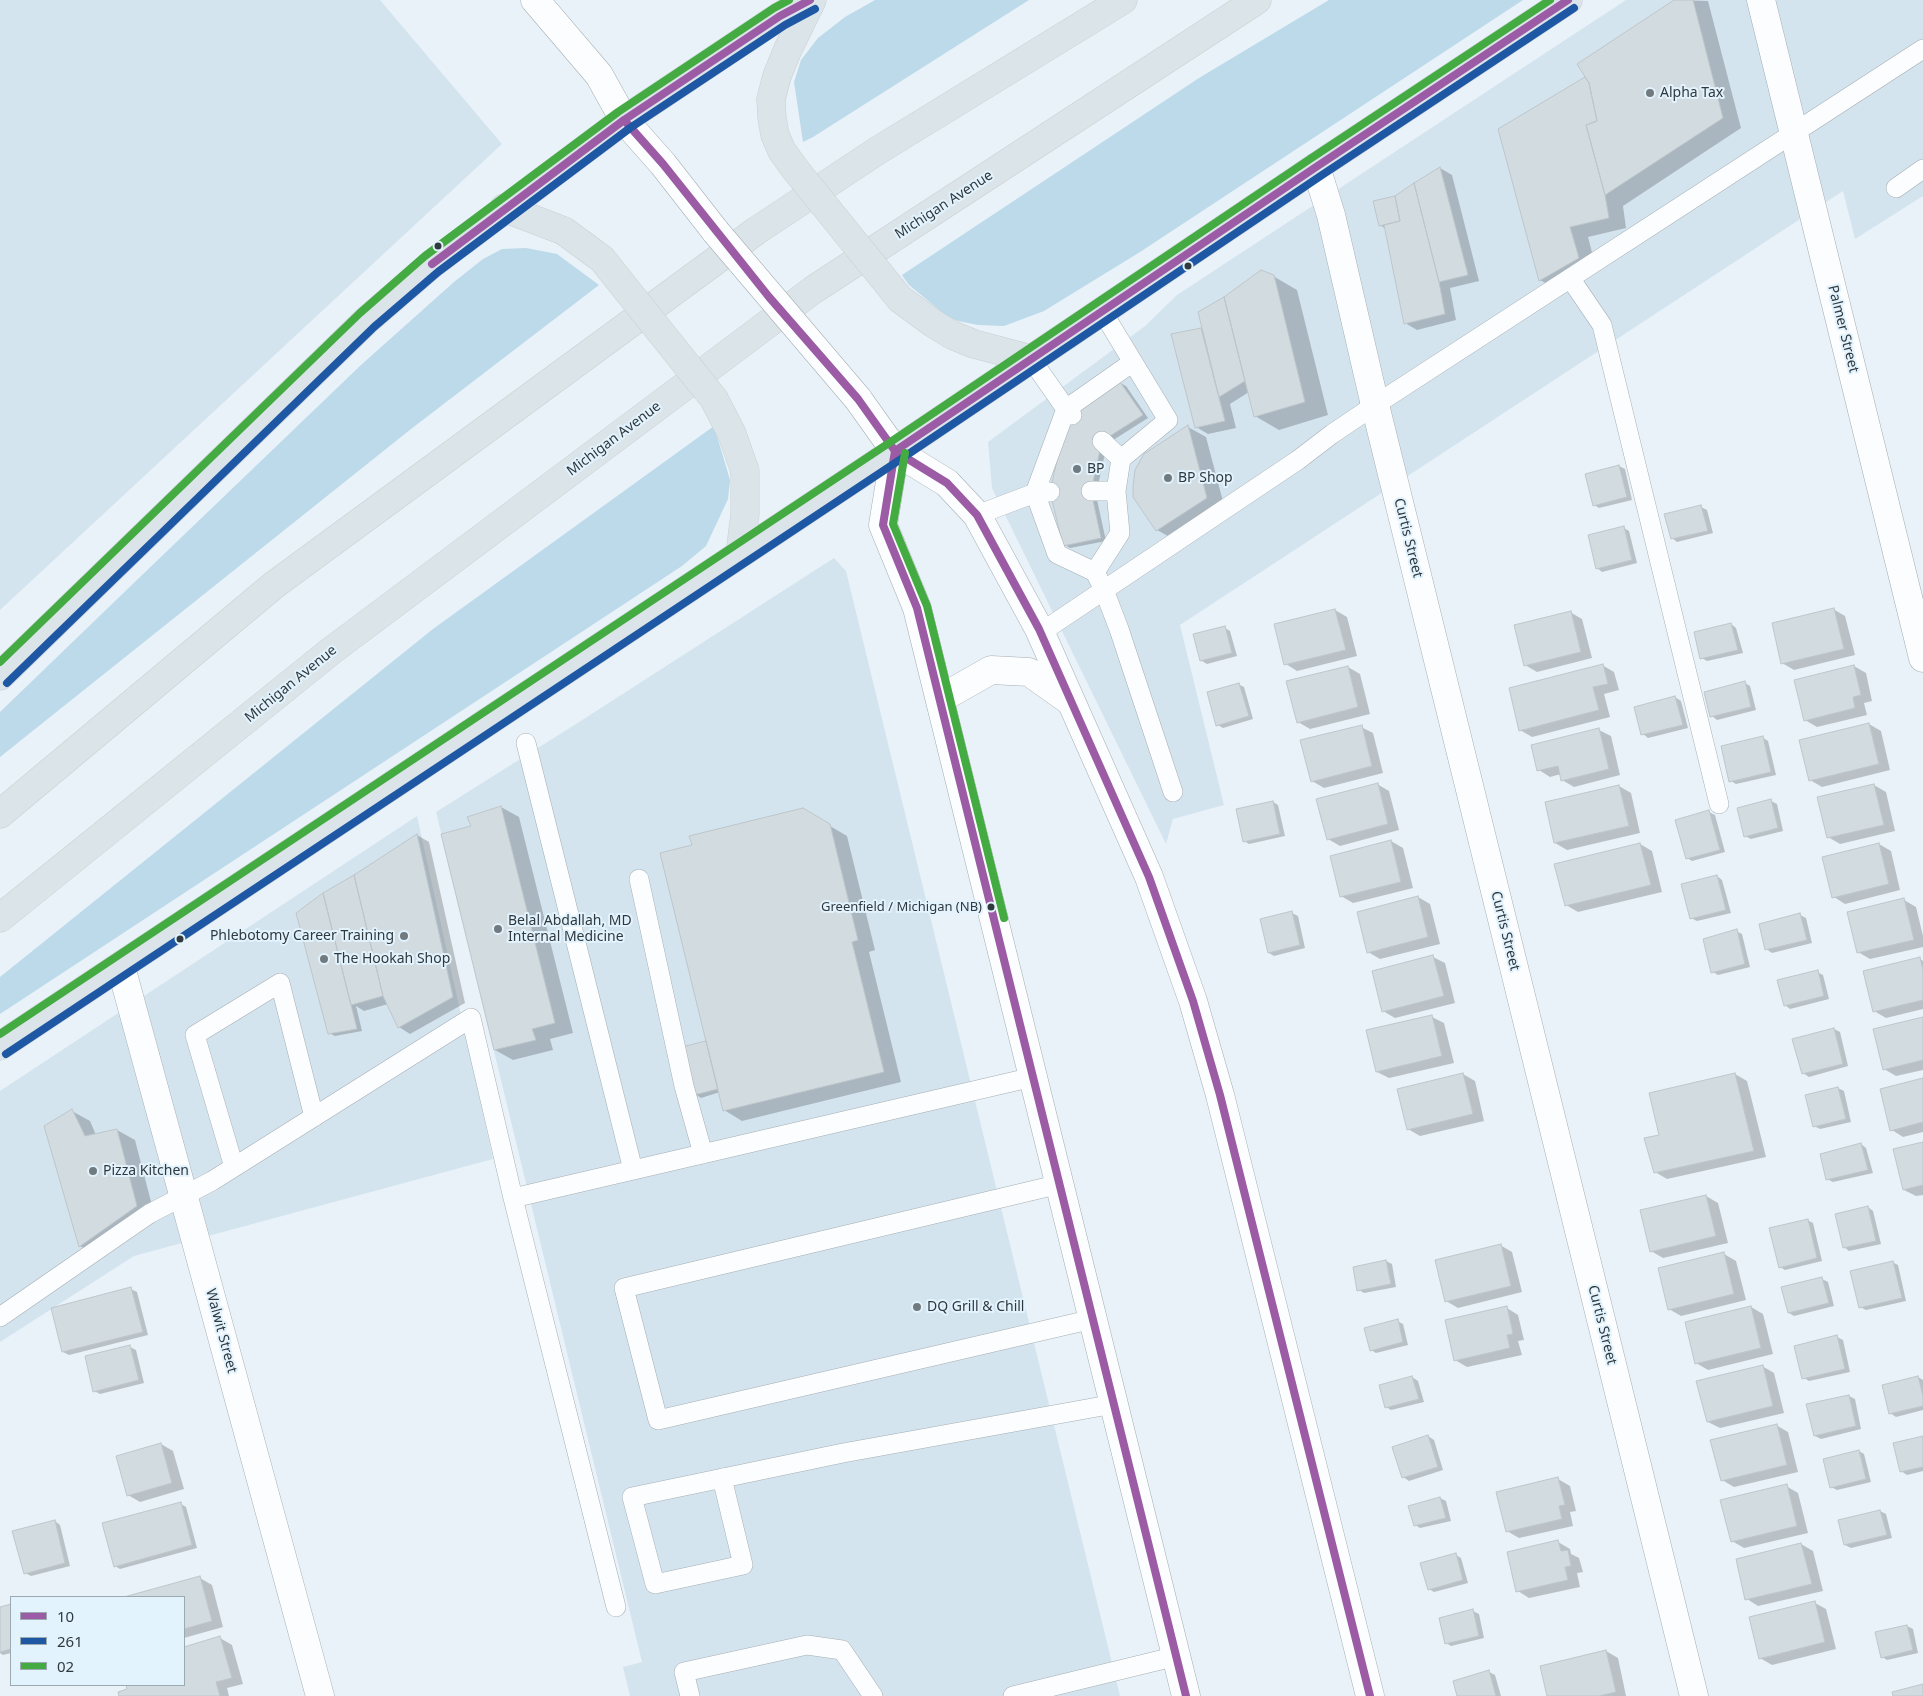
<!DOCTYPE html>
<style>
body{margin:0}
#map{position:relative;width:1923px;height:1696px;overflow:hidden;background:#e8f2f8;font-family:"Noto Sans",sans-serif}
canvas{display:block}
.legend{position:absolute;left:10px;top:1596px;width:175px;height:90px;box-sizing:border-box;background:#e2f3fe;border:1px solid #9ba9b1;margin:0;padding:6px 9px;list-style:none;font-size:15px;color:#30393e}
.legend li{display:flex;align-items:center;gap:10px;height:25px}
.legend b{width:25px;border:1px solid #9ba9b1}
</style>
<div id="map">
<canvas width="1923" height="1696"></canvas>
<ul class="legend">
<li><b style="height:6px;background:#9b5ba5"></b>10</li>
<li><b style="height:6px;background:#1e57a3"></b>261</li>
<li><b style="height:6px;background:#44aa42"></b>02</li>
</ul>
</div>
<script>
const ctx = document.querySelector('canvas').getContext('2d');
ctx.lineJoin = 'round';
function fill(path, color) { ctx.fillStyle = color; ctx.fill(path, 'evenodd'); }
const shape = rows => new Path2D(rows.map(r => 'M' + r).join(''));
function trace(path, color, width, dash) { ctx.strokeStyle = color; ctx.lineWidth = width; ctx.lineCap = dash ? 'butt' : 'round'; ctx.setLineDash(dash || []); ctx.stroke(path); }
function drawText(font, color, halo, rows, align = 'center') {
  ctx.font = font + ' "Noto Sans",sans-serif'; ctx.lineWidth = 4; ctx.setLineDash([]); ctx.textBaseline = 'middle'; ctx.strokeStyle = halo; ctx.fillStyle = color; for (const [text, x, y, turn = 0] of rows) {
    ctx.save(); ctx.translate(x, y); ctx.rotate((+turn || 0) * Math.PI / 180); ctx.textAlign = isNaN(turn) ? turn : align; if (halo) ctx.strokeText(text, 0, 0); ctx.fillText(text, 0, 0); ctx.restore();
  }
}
fill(shape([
 [0,0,380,0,502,144,0,610],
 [1626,0,1923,0,1923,196,1855,239,1843,191,1180,625,1224,805,1173,819,1166,844,992,488,988,442,1145,326,1177,295],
 [834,558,846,571,1120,1696,630,1696,623,1667,642,1662,436,812,576,724],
 [417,816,493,1159,134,1256,0,1342,0,1091]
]), '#d4e4ef');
fill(shape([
 [875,0,1029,0,813,137,803,142,794,82,801,60,818,38,845,17],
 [1329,0,1523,0,1140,252,1044,311,1004,326,978,325,958,321,949,318,909,285,902,275,1199,78],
 [526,248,557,254,599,285,411,429,0,757,0,712,139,578,361,365,454,282,483,259,502,249],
 [714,426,730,480,728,499,706,546,682,566,0,1014,0,977,433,629]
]), '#bddaea');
fill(shape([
 [1676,0,1708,1,1741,128,1623,206,1626,228,1588,237,1596,268,1558,290,1540,280,1500,130,1587,77],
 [1440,168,1452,175,1479,281,1450,288,1456,320,1417,330,1405,323,1386,229,1380,225,1396,197],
 [1273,276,1297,290,1328,415,1279,430,1255,416,1249,392,1230,404,1236,428,1208,434,1196,427,1172,335,1203,329,1199,313,1224,298],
 [1120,383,1126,386,1148,418,1107,444,1096,495,1106,541,1070,548,1065,545],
 [1188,427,1206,437,1225,509,1175,540,1157,530],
 [1619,466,1625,469,1632,500,1599,508,1594,505,1586,475],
 [1701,507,1707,510,1713,533,1677,542,1672,538],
 [1624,528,1629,531,1637,563,1602,572,1597,568],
 [1833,609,1845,616,1855,655,1794,670,1782,663],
 [1335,610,1347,617,1357,656,1297,671,1286,664],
 [1570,612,1582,619,1592,658,1537,672,1525,665],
 [1731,624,1736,628,1743,653,1707,661,1702,658],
 [1225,628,1230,631,1237,656,1207,664,1202,661],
 [1602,665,1614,672,1619,690,1604,694,1610,717,1532,737,1520,730],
 [1854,666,1866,673,1872,701,1864,703,1867,715,1817,727,1805,720],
 [1348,667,1360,674,1370,714,1310,729,1298,722],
 [1745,683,1750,686,1756,710,1717,720,1712,716],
 [1238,684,1244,687,1253,719,1223,728,1218,725],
 [1675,697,1681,701,1688,728,1648,738,1643,734],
 [1869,724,1881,731,1890,770,1822,787,1810,780],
 [1361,727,1373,733,1383,773,1324,788,1312,781],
 [1599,730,1611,736,1620,775,1574,787,1562,780,1561,774,1550,777,1539,770],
 [1762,737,1768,741,1776,775,1736,784,1731,781],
 [1377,784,1389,791,1399,830,1340,846,1328,839],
 [1874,785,1886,792,1895,831,1840,844,1828,837],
 [1619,786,1631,793,1640,833,1567,850,1555,843],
 [1771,801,1777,804,1783,831,1751,839,1745,836],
 [1273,802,1278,805,1285,836,1249,844,1244,841],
 [501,807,519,817,573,1033,550,1039,553,1050,513,1060,495,1050,472,827,469,817],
 [803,810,847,836,875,950,869,952,901,1082,742,1121,724,1110,720,1092,701,1098,695,1094,707,1042,693,846],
 [1709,812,1715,815,1725,852,1692,861,1687,858],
 [417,835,429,842,465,1003,410,1034,399,1027,388,1004,364,1011,356,1006,362,1031,335,1036,329,1033,298,914,324,894],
 [1391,841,1403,848,1413,888,1353,903,1341,896],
 [1640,844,1652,851,1662,892,1578,912,1566,905],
 [1879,844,1891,851,1900,890,1845,904,1834,897],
 [1717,876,1722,880,1731,913,1697,921,1691,918],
 [1418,897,1430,904,1440,944,1380,959,1368,952],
 [1904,900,1916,907,1923,936,1923,947,1870,959,1858,952],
 [1292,913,1298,916,1305,948,1274,956,1269,953],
 [1800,915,1806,918,1812,943,1772,953,1766,949],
 [1736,931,1742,934,1750,967,1718,975,1713,972],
 [1433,957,1445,963,1455,1003,1395,1018,1383,1011],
 [1920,959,1923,961,1923,1009,1886,1018,1874,1011],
 [1817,972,1823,975,1829,999,1790,1009,1785,1005],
 [1432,1017,1444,1023,1454,1063,1389,1078,1377,1072],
 [1923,1018,1923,1070,1896,1076,1884,1069],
 [1834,1029,1840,1032,1848,1066,1809,1077,1803,1073],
 [1463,1074,1475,1081,1484,1121,1420,1136,1408,1129],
 [1735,1074,1747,1081,1766,1157,1667,1179,1655,1172,1660,1136],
 [1923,1079,1923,1132,1903,1137,1892,1130],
 [1838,1088,1844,1091,1851,1122,1820,1129,1814,1126],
 [72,1111,90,1121,96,1135,117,1130,135,1140,155,1217,98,1256,80,1246],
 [1923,1143,1923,1195,1916,1196,1904,1190],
 [1861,1144,1866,1148,1873,1173,1833,1182,1827,1179],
 [1706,1196,1718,1203,1728,1243,1663,1258,1651,1251],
 [1868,1207,1873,1211,1881,1244,1849,1251,1844,1247],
 [1807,1220,1813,1223,1822,1261,1785,1270,1780,1267],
 [1500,1245,1512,1252,1522,1292,1458,1308,1446,1301],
 [1724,1254,1736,1261,1746,1300,1681,1316,1669,1309],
 [1386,1261,1392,1264,1396,1287,1364,1293,1359,1290],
 [1892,1262,1898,1265,1906,1301,1866,1310,1860,1307],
 [1822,1279,1828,1282,1834,1306,1794,1316,1789,1313],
 [131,1289,137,1292,148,1335,69,1355,63,1352],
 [1751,1307,1763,1314,1773,1354,1708,1370,1696,1363],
 [1507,1308,1518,1315,1524,1340,1518,1341,1522,1355,1467,1367,1455,1360],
 [1397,1321,1403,1324,1408,1345,1376,1353,1371,1350],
 [1837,1337,1843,1340,1850,1372,1809,1381,1804,1378],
 [130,1347,136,1350,144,1383,100,1394,94,1391],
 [1762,1366,1774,1373,1784,1413,1720,1428,1708,1422],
 [1412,1377,1418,1381,1424,1402,1391,1410,1386,1407],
 [1918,1377,1923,1380,1923,1410,1896,1417,1890,1413],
 [1849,1396,1855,1399,1861,1429,1821,1439,1815,1436],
 [1776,1425,1788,1432,1798,1472,1734,1487,1722,1480],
 [1428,1436,1434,1440,1443,1470,1409,1481,1403,1477],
 [1923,1437,1923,1471,1907,1475,1901,1471],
 [161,1444,173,1451,184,1489,140,1502,128,1495],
 [1859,1451,1864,1454,1871,1482,1837,1490,1831,1487],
 [1558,1479,1570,1486,1576,1511,1570,1512,1573,1526,1519,1538,1507,1531],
 [1786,1486,1798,1493,1808,1533,1744,1548,1732,1541],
 [1440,1498,1446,1501,1451,1521,1420,1528,1415,1525],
 [181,1504,186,1507,197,1548,120,1569,115,1566],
 [1880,1511,1886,1514,1892,1538,1851,1548,1845,1545],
 [55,1521,60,1525,70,1566,31,1576,25,1573],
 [1558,1542,1570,1549,1571,1554,1579,1558,1583,1572,1577,1573,1580,1587,1529,1598,1518,1591],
 [1801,1544,1813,1551,1823,1591,1758,1606,1747,1599],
 [1456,1555,1461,1558,1468,1583,1434,1592,1429,1589],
 [200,1578,212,1585,223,1627,184,1638,184,1597,129,1597],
 [1815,1603,1826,1609,1836,1649,1772,1665,1760,1658],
 [11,1605,11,1653,3,1655,0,1653,0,1609],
 [1473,1611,1479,1614,1484,1638,1451,1646,1446,1643],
 [1907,1626,1913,1629,1918,1653,1887,1660,1882,1657],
 [220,1638,232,1645,243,1684,227,1688,229,1696,120,1696,129,1690,127,1685,184,1685,184,1648],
 [1606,1651,1618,1658,1626,1696,1548,1696],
 [1489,1672,1495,1675,1501,1696,1459,1696]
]), '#0003');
const building = shape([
 [1674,0,1693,0,1723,118,1605,195,1586,125,1597,121,1589,83,1577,64,1674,0],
 [1585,77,1589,83,1597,121,1586,125,1605,195,1609,218,1570,227,1579,258,1539,281,1498,129,1585,77],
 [1440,167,1468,275,1439,282,1414,183,1440,167],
 [1414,183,1439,282,1445,314,1404,324,1384,225,1400,221,1395,196,1414,183],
 [1395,196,1400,221,1379,226,1373,201,1395,196],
 [1261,270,1274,275,1305,402,1254,417,1224,297,1261,270],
 [1224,297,1245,381,1219,397,1198,312,1224,297],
 [1201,328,1225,421,1195,428,1171,334,1201,328],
 [1120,382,1143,415,1102,441,1091,491,1101,538,1063,546,1050,492,1066,419,1120,382],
 [1188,425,1207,498,1156,531,1133,497,1133,487,1135,470,1144,454,1188,425],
 [1619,465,1627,497,1593,506,1585,474,1619,465],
 [1701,505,1708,531,1671,539,1664,514,1701,505],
 [1624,526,1632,560,1596,569,1588,535,1624,526],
 [1834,608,1844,649,1781,664,1772,623,1834,608],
 [1335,609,1346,650,1284,665,1274,624,1335,609],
 [1571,611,1581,652,1524,666,1514,625,1571,611],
 [1731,623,1738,650,1700,659,1694,632,1731,623],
 [1225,626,1232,653,1200,661,1193,634,1225,626],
 [1603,664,1608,684,1593,687,1599,710,1519,731,1509,688,1603,664],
 [1854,665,1861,695,1853,697,1855,708,1804,721,1794,680,1854,665],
 [1348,666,1358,707,1297,723,1286,681,1348,666],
 [1745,681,1751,707,1710,717,1704,692,1745,681],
 [1239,683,1249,716,1216,726,1207,692,1239,683],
 [1675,696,1683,725,1641,735,1634,707,1675,696],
 [1869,723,1879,764,1809,781,1799,740,1869,723],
 [1362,725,1372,766,1311,782,1300,740,1362,725],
 [1599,728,1609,769,1561,781,1558,766,1537,771,1531,745,1599,728],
 [1763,736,1771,772,1729,782,1721,746,1763,736],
 [1378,783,1388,824,1327,840,1316,799,1378,783],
 [1874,784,1884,825,1827,838,1817,797,1874,784],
 [1619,785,1629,826,1554,843,1545,802,1619,785],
 [1771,799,1778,828,1744,837,1737,808,1771,799],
 [1273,801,1280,834,1243,842,1236,809,1273,801],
 [501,806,555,1023,532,1029,536,1040,494,1050,441,834,471,826,467,817,501,806],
 [803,808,830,824,858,940,852,942,884,1072,723,1111,660,853,692,845,689,836,803,808],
 [1709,810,1720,850,1686,859,1675,820,1709,810],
 [417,834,453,997,398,1028,383,996,354,875,417,834],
 [1391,840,1401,882,1340,897,1330,856,1391,840],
 [1640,843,1651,885,1565,906,1554,864,1640,843],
 [1879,843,1889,884,1832,898,1822,857,1879,843],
 [354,875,383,996,351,1005,323,893,354,875],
 [1717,875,1726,910,1690,919,1681,884,1717,875],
 [323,893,357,1029,328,1034,296,913,323,893],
 [1418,896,1428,937,1367,953,1357,912,1418,896],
 [1904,898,1914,940,1857,953,1847,912,1904,898],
 [1292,911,1300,945,1268,953,1260,919,1292,911],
 [1800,913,1807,940,1765,950,1759,924,1800,913],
 [1737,929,1745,964,1711,973,1703,939,1737,929],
 [1433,955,1444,996,1382,1012,1372,971,1433,955],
 [1920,957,1923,970,1923,1000,1873,1012,1863,971,1920,957],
 [1818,970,1824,996,1784,1006,1777,980,1818,970],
 [1432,1015,1442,1056,1376,1072,1366,1030,1432,1015],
 [1923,1017,1923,1060,1883,1070,1873,1029,1923,1017],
 [1834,1028,1843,1064,1802,1074,1792,1039,1834,1028],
 [706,1041,718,1089,694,1095,682,1047,706,1041],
 [1463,1073,1473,1114,1407,1130,1397,1089,1463,1073],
 [1735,1073,1754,1151,1654,1173,1644,1138,1659,1135,1649,1093,1735,1073],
 [1923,1078,1923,1122,1890,1131,1880,1089,1923,1078],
 [1838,1087,1846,1119,1813,1127,1805,1095,1838,1087],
 [72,1109,85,1136,117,1129,137,1206,79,1247,44,1126,72,1109],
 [1923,1142,1923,1185,1903,1190,1893,1149,1923,1142],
 [1861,1143,1868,1170,1826,1180,1820,1154,1861,1143],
 [1706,1195,1716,1236,1650,1252,1640,1210,1706,1195],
 [1868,1206,1876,1241,1843,1248,1835,1214,1868,1206],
 [1808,1219,1817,1258,1779,1268,1769,1228,1808,1219],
 [1501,1244,1511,1286,1445,1302,1435,1260,1501,1244],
 [1724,1252,1734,1294,1668,1310,1658,1268,1724,1252],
 [1386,1260,1391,1284,1357,1291,1353,1267,1386,1260],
 [1893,1261,1902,1298,1859,1308,1850,1271,1893,1261],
 [1822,1277,1829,1303,1788,1313,1781,1287,1822,1277],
 [131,1287,143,1332,62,1352,51,1308,131,1287],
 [1507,1306,1513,1334,1507,1335,1510,1348,1454,1361,1445,1320,1507,1306],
 [1751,1306,1761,1348,1695,1364,1685,1322,1751,1306],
 [1398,1319,1403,1342,1370,1351,1364,1328,1398,1319],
 [1837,1335,1845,1369,1802,1379,1794,1346,1837,1335],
 [130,1345,139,1380,93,1392,85,1356,130,1345],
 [1763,1365,1773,1406,1707,1422,1696,1381,1763,1365],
 [1412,1376,1419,1399,1385,1408,1379,1385,1412,1376],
 [1918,1376,1923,1396,1923,1406,1889,1414,1882,1385,1918,1376],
 [1849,1395,1856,1426,1814,1436,1806,1404,1849,1395],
 [1777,1424,1787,1465,1721,1481,1710,1440,1777,1424],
 [1428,1435,1438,1467,1402,1478,1392,1447,1428,1435],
 [1923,1436,1923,1467,1900,1472,1893,1443,1923,1436],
 [161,1443,172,1483,127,1496,116,1456,161,1443],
 [1859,1450,1866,1479,1830,1488,1823,1459,1859,1450],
 [1558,1477,1565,1505,1559,1506,1562,1519,1506,1532,1496,1492,1558,1477],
 [1787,1484,1797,1526,1731,1542,1720,1500,1787,1484],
 [1440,1497,1446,1518,1414,1526,1408,1506,1440,1497],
 [181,1502,192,1545,114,1567,102,1523,181,1502],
 [1880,1510,1887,1535,1844,1545,1838,1520,1880,1510],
 [55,1520,65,1563,24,1574,12,1531,55,1520],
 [1558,1540,1561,1551,1568,1550,1571,1566,1565,1567,1568,1580,1516,1592,1507,1552,1558,1540],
 [1801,1543,1812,1584,1745,1600,1736,1559,1801,1543],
 [1456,1553,1463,1580,1428,1590,1420,1563,1456,1553],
 [200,1576,212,1621,184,1629,184,1597,124,1597,200,1576],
 [1815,1601,1825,1642,1759,1659,1749,1617,1815,1601],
 [11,1604,11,1649,0,1652,0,1607,11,1604],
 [1473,1609,1479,1636,1445,1644,1439,1618,1473,1609],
 [1907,1625,1913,1650,1881,1658,1875,1632,1907,1625],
 [220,1636,232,1678,216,1682,220,1696,119,1696,118,1692,127,1689,126,1685,184,1685,184,1647,220,1636],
 [1606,1650,1616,1692,1599,1696,1547,1696,1540,1666,1606,1650],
 [1489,1670,1496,1696,1457,1696,1453,1681,1489,1670],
 [1923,1684,1923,1696,1893,1696,1892,1692,1923,1684]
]);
fill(building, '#d2dbdf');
trace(building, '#bec6cb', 1);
const service = shape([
 [1896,188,1923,169],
 [1570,278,1602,325,1719,804],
 [1031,359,1066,409,1072,415],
 [1133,362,1066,409,1035,493,1057,554,1095,572,1104,590,1119,629,1173,792],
 [1102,441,1121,459],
 [1091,491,1116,491],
 [977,515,1035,493,1050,492],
 [1095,572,1120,533,1116,491,1121,459,1168,420,1102,311],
 [1040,633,1298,460,1332,434,1375,405,1923,49],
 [526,743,633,1170],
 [639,879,684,1086,703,1154],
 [234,1167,195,1035,280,983,314,1117],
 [1060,1184,624,1288,658,1420,1093,1319],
 [513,1198,1033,1077],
 [0,1317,149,1214,212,1181,471,1018,513,1198,616,1607],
 [722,1478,743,1565,655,1584,632,1497,843,1453,1114,1404],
 [690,1696,684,1672,807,1645,842,1650,873,1696],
 [1013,1696,1177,1656]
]);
const minor = shape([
 [1761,0,1923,658],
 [1316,167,1331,215,1375,405,1694,1696],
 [121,967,320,1696]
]);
const secondary = shape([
 [535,0,599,75,624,120,663,164,716,232],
 [858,399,895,451,947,483,977,515,1039,629,1149,877,1193,1001,1220,1095,1370,1696],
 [895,451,883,525,917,608,1186,1696],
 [940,699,991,670,1029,672,1070,701]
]);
const primary = shape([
 [771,99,777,76,788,49,812,0],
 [504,208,564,231],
 [952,335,974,344,1031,359],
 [740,554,745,514,745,471],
 [0,676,367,320,432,264,624,120,780,16,810,0],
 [0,814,274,585,756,231,877,151,1123,0],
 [0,918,331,651,813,290,1257,0],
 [0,1046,895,451,1316,167,1568,0]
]);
trace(service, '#a5aeb3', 20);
trace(minor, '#a5aeb3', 29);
trace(secondary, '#a5aeb3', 29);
trace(primary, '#cacfd2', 29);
trace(service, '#fcfdfe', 19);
trace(minor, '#fcfdfe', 28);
trace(secondary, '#fcfdfe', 28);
trace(primary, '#dbe4e9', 28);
const secondaryBridge = shape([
 [716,232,858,399]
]);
const primaryBridge = shape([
 [771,99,772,118,775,135,782,151,795,169,900,299,934,324,952,335],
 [564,231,602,259,714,399,732,434,745,471]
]);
trace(secondaryBridge, '#a5aeb3', 29, []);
trace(primaryBridge, '#cacfd2', 29, []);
trace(secondaryBridge, '#fcfdfe', 28);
trace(primaryBridge, '#dbe4e9', 28);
trace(shape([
 [624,120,663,164,769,297,858,399,895,451,947,483,977,515,1039,629,1149,877,1193,1001,1220,1095,1370,1696],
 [432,264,624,120,780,16,810,0],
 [895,451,883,525,917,608,1186,1696],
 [895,451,1316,167,1568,0]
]), '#9b5ba5', 8);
trace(shape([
 [7,683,374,327,438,272,630,128,785,25,815,9],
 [6,1054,901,459,1322,175,1574,8]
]), '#1e57a3', 8);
trace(shape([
 [905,453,893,524,927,606,1004,918],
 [0,662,360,313,425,256,618,112,774,8,789,0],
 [0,1034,889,443,1310,159,1550,0]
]), '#44aa42', 8);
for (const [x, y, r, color] of [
 [1650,93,5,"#707a7f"],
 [438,246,4.5,"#30393e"],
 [1188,266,4.5,"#30393e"],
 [1077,469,5,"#707a7f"],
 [1168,478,5,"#707a7f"],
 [991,907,4.5,"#30393e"],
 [498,929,5,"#707a7f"],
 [404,936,5,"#707a7f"],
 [180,939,4.5,"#30393e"],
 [324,959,5,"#707a7f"],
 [93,1171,5,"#707a7f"],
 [917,1307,5,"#707a7f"]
]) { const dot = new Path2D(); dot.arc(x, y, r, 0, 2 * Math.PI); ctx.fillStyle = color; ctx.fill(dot); trace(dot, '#e2f3fe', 2); }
drawText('13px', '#30393e', '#e2f3fe', [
 ["Greenfield / Michigan (NB)",982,907]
], 'right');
drawText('14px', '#30393e', '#e2f3fe', [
 ["Alpha Tax",1660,93],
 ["BP",1087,469],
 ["BP Shop",1178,478],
 ["Belal Abdallah, MD",508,921],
 ["Internal Medicine",508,937],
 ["Phlebotomy Career Training",394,936,"right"],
 ["The Hookah Shop",334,959],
 ["Pizza Kitchen",103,1171],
 ["DQ Grill & Chill",927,1307]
], 'left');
drawText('14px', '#30393e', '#e2f3fe', [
 ["Michigan Avenue",944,205,-33],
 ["Palmer Street",1843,329,76],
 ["Michigan Avenue",614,439,-37],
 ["Curtis Street",1408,538,76],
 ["Michigan Avenue",291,684,-39],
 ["Curtis Street",1505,931,76],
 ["Curtis Street",1602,1325,76],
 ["Walwit Street",221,1331,75]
]);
</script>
